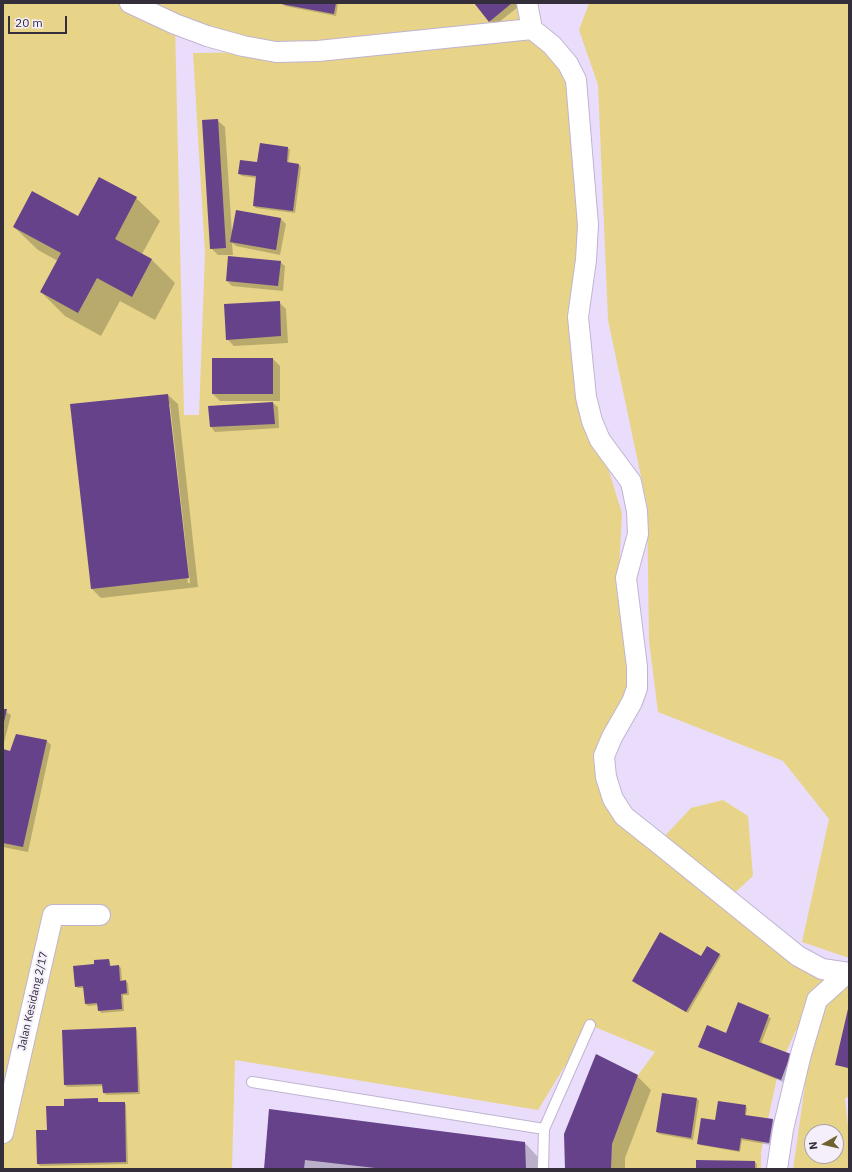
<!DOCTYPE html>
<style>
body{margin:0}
#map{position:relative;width:852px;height:1172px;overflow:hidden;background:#eaddfc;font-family:"IBM Plex Sans",sans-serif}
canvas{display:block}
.frame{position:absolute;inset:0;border:4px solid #332e39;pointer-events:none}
.north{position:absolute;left:804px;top:1124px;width:40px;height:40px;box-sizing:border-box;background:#f4effb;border:1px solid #a7a2ad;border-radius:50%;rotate:262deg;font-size:11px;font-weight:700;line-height:16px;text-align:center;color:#332e39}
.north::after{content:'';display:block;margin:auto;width:14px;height:18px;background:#6f622f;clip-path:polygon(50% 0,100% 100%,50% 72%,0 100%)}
.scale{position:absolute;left:8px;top:16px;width:59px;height:18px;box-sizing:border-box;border:2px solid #332e39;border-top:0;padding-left:5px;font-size:12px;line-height:14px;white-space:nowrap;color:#332e39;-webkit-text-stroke:3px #f4effb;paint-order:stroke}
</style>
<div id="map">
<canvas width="852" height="1172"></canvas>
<div class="frame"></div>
<div class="north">N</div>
<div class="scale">20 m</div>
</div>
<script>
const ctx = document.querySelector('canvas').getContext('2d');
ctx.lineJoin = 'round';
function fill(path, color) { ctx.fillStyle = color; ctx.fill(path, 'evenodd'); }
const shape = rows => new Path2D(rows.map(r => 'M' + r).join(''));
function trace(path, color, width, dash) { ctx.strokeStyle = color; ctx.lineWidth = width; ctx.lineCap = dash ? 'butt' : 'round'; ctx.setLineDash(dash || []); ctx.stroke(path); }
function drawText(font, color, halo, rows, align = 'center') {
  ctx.font = font + ' "IBM Plex Sans",sans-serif'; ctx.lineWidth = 4; ctx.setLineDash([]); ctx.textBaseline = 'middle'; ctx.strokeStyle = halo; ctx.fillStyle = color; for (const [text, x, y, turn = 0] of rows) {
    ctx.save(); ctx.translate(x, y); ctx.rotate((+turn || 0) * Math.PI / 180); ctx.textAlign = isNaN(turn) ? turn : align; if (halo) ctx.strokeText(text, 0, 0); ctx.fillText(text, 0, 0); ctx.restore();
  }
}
fill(shape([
 [3,3,528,3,576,80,588,225,578,317,607,465,622,513,618,587,632,702,606,777,658,843,691,808,723,800,748,816,753,876,728,899,849,982,849,1096,845,1099,849,1134,849,1169,793,1169,817,1001,795,1032,779,1068,761,1152,761,1169,611,1169,612,1144,638,1075,655,1052,590,1025,538,1110,235,1060,232,1169,3,1169],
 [175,24,274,52,193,53,205,254,199,415,184,415],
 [812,1132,836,1132,836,1156,812,1156],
 [589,3,849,3,849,958,802,942,829,819,783,761,658,712,649,641,647,505,608,320,598,85,579,30]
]), '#e7d489');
fill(shape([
 [283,3,338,3,336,16,285,6],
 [476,3,523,3,494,26],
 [217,120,225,127,232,234,237,211,281,219,286,224,280,255,236,246,232,243,233,255,218,255,211,248],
 [261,145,288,148,290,150,288,164,299,165,301,167,295,213,256,208,254,206,257,178,242,176,239,174,258,163],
 [136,198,160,221,142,254,152,260,175,283,155,320,120,301,101,336,65,316,41,292,58,261,38,250,14,227,78,218],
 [280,262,285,266,283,291,232,286,227,281],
 [279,302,286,309,288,343,234,346,227,339],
 [273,359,280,366,280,401,220,401,213,394],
 [168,395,178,404,198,587,101,598,92,589],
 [168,404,170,404,190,583,188,583],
 [273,403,278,407,279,428,215,432,211,427],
 [3,710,11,715,3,747],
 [46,740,51,745,28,852,3,847,3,750,11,752],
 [719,954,721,956,688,1013,635,983,701,957],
 [109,960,111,966,119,966,121,968,122,982,126,981,128,983,129,995,123,995,124,1011,101,1013,98,1005,88,1006,86,1004,84,988,78,988,76,986,95,965],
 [738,1004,771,1018,761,1044,792,1057,783,1082,700,1047,727,1034],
 [849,1012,849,1069,836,1064],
 [135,1028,137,1030,140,1094,106,1095,104,1093,103,1086,67,1087,65,1085],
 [637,1076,651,1090,625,1158,625,1169,566,1169],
 [97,1099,100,1103,124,1103,126,1105,128,1164,40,1166,38,1164,48,1131,65,1106],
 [697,1099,699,1101,693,1140,659,1134,657,1132],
 [745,1106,747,1108,746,1116,773,1120,775,1122,771,1145,742,1140,740,1152,700,1145,698,1143,715,1121],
 [270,1111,525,1143,538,1157,539,1169,265,1169],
 [755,1162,757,1164,757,1169,697,1169]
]), '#0003');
fill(shape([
 [282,3,336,3,334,14,281,4],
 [474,3,512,3,489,22],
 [218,119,226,248,210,249,202,120],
 [260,143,288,147,287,162,299,164,293,211,253,206,256,176,238,174,240,160,257,162],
 [99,177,137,197,115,239,152,259,132,297,97,278,78,313,40,292,61,253,13,227,32,191,78,216],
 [236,210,281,218,276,250,230,242],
 [228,256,281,261,278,286,226,281],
 [280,301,281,336,226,340,224,304],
 [212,358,273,358,273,394,212,394],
 [168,394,189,578,91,589,70,404],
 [273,402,275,424,210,427,208,406],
 [3,709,7,709,4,722,3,722],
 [16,734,47,740,23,847,3,843,3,749,10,751],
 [660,932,701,956,707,946,720,954,686,1012,632,981],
 [109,959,110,966,119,965,120,981,126,980,127,993,121,994,122,1009,98,1011,97,1003,85,1004,83,986,75,987,73,966,94,964,94,960],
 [738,1002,769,1015,759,1042,791,1054,781,1080,698,1047,707,1025,726,1033],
 [848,1009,849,1009,849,1068,835,1065],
 [136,1027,138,1092,103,1093,102,1084,64,1085,62,1030],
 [596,1054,638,1075,612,1144,611,1169,565,1169,564,1134],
 [662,1093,697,1098,691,1138,656,1132],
 [98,1098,98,1102,125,1102,126,1162,37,1164,36,1130,47,1130,46,1106,64,1106,64,1099],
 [718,1101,746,1105,745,1115,773,1119,769,1143,741,1138,739,1151,697,1144,701,1118,715,1120],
 [269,1109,525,1142,526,1169,384,1169,305,1160,304,1169,264,1169],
 [696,1160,755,1161,755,1169,696,1169]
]), '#654289');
const service = shape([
 [252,1082,544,1129],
 [543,1169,544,1129,590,1025]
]);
const minor = shape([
 [130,3,175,24,207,36,243,46,276,52,318,51,532,29],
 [527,3,532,29,552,45,568,64,576,80,588,225,586,260,578,317,586,397,592,421,600,440,631,482,637,511,638,534,626,578,637,667,637,688,632,702,612,737,604,756,606,777,613,799,624,816,658,843,798,956,822,969,849,973],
 [3,1133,53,915,100,915],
 [777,1169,783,1129,801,1054,817,1000,847,973]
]);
trace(service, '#c0b4d1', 12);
trace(minor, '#c0b4d1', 22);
trace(service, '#fff', 10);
trace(minor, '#fff', 20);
drawText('11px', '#332e39', '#f4effb', [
 ["Jalan Kesidang 2/17",33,1001,-77]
]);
</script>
